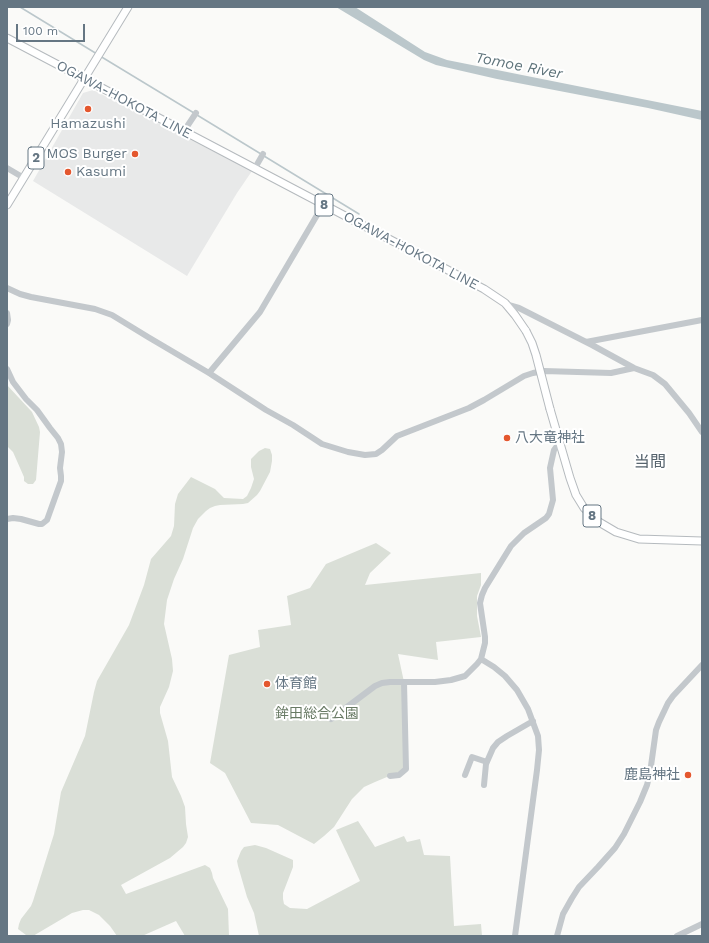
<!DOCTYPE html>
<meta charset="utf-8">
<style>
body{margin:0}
#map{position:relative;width:709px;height:943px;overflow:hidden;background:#fafaf8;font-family:"Work Sans",sans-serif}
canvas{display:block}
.frame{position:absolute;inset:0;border:8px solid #657683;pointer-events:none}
.scale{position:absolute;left:16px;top:24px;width:69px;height:18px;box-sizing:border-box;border:2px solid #657683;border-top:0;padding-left:5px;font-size:12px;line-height:14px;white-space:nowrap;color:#657683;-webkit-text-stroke:3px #fff;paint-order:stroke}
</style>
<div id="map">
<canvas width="709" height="943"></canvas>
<div class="frame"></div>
<div class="scale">100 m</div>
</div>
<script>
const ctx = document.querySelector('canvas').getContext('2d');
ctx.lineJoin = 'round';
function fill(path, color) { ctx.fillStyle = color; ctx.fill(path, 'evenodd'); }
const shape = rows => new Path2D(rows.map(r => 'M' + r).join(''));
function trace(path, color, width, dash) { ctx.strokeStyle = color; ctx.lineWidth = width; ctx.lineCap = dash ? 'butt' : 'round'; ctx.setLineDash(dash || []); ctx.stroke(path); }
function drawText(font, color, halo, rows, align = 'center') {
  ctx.font = font + ' "Work Sans","Noto Sans JP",sans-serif'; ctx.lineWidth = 4; ctx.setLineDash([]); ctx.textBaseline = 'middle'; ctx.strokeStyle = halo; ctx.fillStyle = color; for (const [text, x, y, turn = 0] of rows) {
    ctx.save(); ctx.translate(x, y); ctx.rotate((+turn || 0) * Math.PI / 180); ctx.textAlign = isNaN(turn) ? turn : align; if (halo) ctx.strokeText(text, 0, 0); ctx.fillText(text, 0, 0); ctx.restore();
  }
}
fill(shape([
 [93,90,252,171,237,193,187,276,33,181,83,93]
]), '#e8e9e9');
fill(shape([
 [7,385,32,412,39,427,40,432,36,480,33,484,28,484,24,481,24,477,13,452,7,446],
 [265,448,270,449,272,455,272,461,270,472,260,491,257,495,248,503,243,504,220,505,215,506,210,508,206,511,198,519,193,528,183,559,174,579,167,600,164,624,172,659,173,671,169,687,160,707,160,713,168,741,172,777,181,796,185,807,186,824,188,837,186,843,183,847,170,858,121,885,126,894,205,865,210,868,212,873,213,878,228,909,229,936,185,936,176,921,142,936,117,936,110,926,99,915,89,910,83,910,72,913,33,936,26,935,18,929,19,924,21,919,31,906,33,901,54,834,61,792,85,736,94,692,97,681,129,625,144,585,151,559,171,536,174,526,175,504,178,494,191,477,215,489,224,498,243,499,247,496,251,488,254,479,251,467,251,459,259,451],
 [376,543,391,553,370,573,365,585,481,573,481,585,477,596,477,616,481,637,436,642,438,660,398,654,404,682,406,769,375,782,364,787,352,799,334,827,324,836,314,844,278,825,251,823,225,773,210,763,229,655,260,647,258,630,291,625,287,596,310,588,326,564],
 [358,821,375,847,404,836,407,842,420,839,424,855,450,856,454,926,481,924,482,936,259,936,254,913,247,897,238,866,237,861,241,851,244,847,255,845,266,848,293,860,293,867,283,893,283,899,284,904,290,908,307,909,360,881,336,830]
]), '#dadfd7');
fill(shape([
 [336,7,355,7,425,52,447,60,702,111,702,120,648,108,497,79,436,65,424,60]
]), '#bbc7cb');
trace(shape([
 [20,7,97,54],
 [100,56,194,113],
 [197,115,261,154],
 [264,156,359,214]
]), '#bbc7cb', 1.5);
const major = shape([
 [7,38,484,289,505,303,515,315,526,331],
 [7,205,128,7],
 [550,409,570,478,576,495,584,508,599,522,616,532,639,539,702,541]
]);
trace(major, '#b5babe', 9);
trace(shape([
 [184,131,196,113],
 [7,168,24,178],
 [255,168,263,154],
 [7,288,20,294,31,297,95,309,112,315,148,337,209,373,266,410,293,425,322,444,348,452,365,455,376,454,382,450,397,436,469,408,484,400,524,376,533,373,544,371,611,373,634,368],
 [505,304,519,308,592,345,634,368,653,375,665,384,689,413,702,432],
 [7,313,8,320,7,324],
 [586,342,702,320],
 [7,369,13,382,26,399,37,410,50,428,58,438,61,444,62,452,60,468,61,476,61,481,47,520,42,524,39,524,21,519,13,518,7,519],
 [209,373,260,312,323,205],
 [481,659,494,667,505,676,517,690,528,709,538,736,539,750,537,770,515,936],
 [331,719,375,686,382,683,390,682,435,682,451,680,465,676,477,664,481,659,485,643,485,637,480,603,482,595,485,588,511,546,524,533,546,518,549,514,553,500,550,468,554,450,560,442],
 [465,775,472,757,487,762],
 [390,776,399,775,406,769,404,682],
 [484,785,486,764,493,748,498,742,507,736,533,721],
 [557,936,563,914,572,898,579,887,598,867,615,848,624,834,640,802,647,785,650,773,656,730,659,722,668,703,673,696,702,665],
 [677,936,702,924]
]), '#c3c8cc', 6);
trace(major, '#fff', 7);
const majorBridge = shape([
 [526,331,532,343,536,355,550,409]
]);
trace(majorBridge, '#b5babe', 9, []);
trace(majorBridge, '#fff', 7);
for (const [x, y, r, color] of [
 [88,109,4,"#e4572e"],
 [135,154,4,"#e4572e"],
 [68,172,4,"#e4572e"],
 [507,438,4,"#e4572e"],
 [267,684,4,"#e4572e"],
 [688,775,4,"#e4572e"]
]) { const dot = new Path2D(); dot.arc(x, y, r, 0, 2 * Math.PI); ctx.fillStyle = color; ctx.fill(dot); trace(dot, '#fff', 1.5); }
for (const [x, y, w] of [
 [36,158,16],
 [324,205,18],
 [592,516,18]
]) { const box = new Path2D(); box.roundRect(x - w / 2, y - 11, w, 22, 3); ctx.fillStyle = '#fff'; ctx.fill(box); trace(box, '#657683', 1); }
drawText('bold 13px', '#657683', null, [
 ["2",36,158],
 ["8",324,205],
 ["8",592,516]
]);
drawText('14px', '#657683', '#fff', [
 ["OGAWA-HOKOTA LINE",124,100,28],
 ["OGAWA-HOKOTA LINE",411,251,28]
]);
drawText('14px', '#657683', '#fff', [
 ["Hamazushi",88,124,"center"],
 ["MOS Burger",127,154,"right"],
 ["Kasumi",76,172],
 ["八大竜神社",515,438],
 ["体育館",275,684],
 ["鹿島神社",680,775,"right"]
], 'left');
drawText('14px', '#687a64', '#fff', [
 ["鉾田総合公園",317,714]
]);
drawText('italic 15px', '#60757c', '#fff', [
 ["Tomoe River",519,66,11]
]);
drawText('16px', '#57646e', '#fff', [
 ["当間",650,462]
]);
</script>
